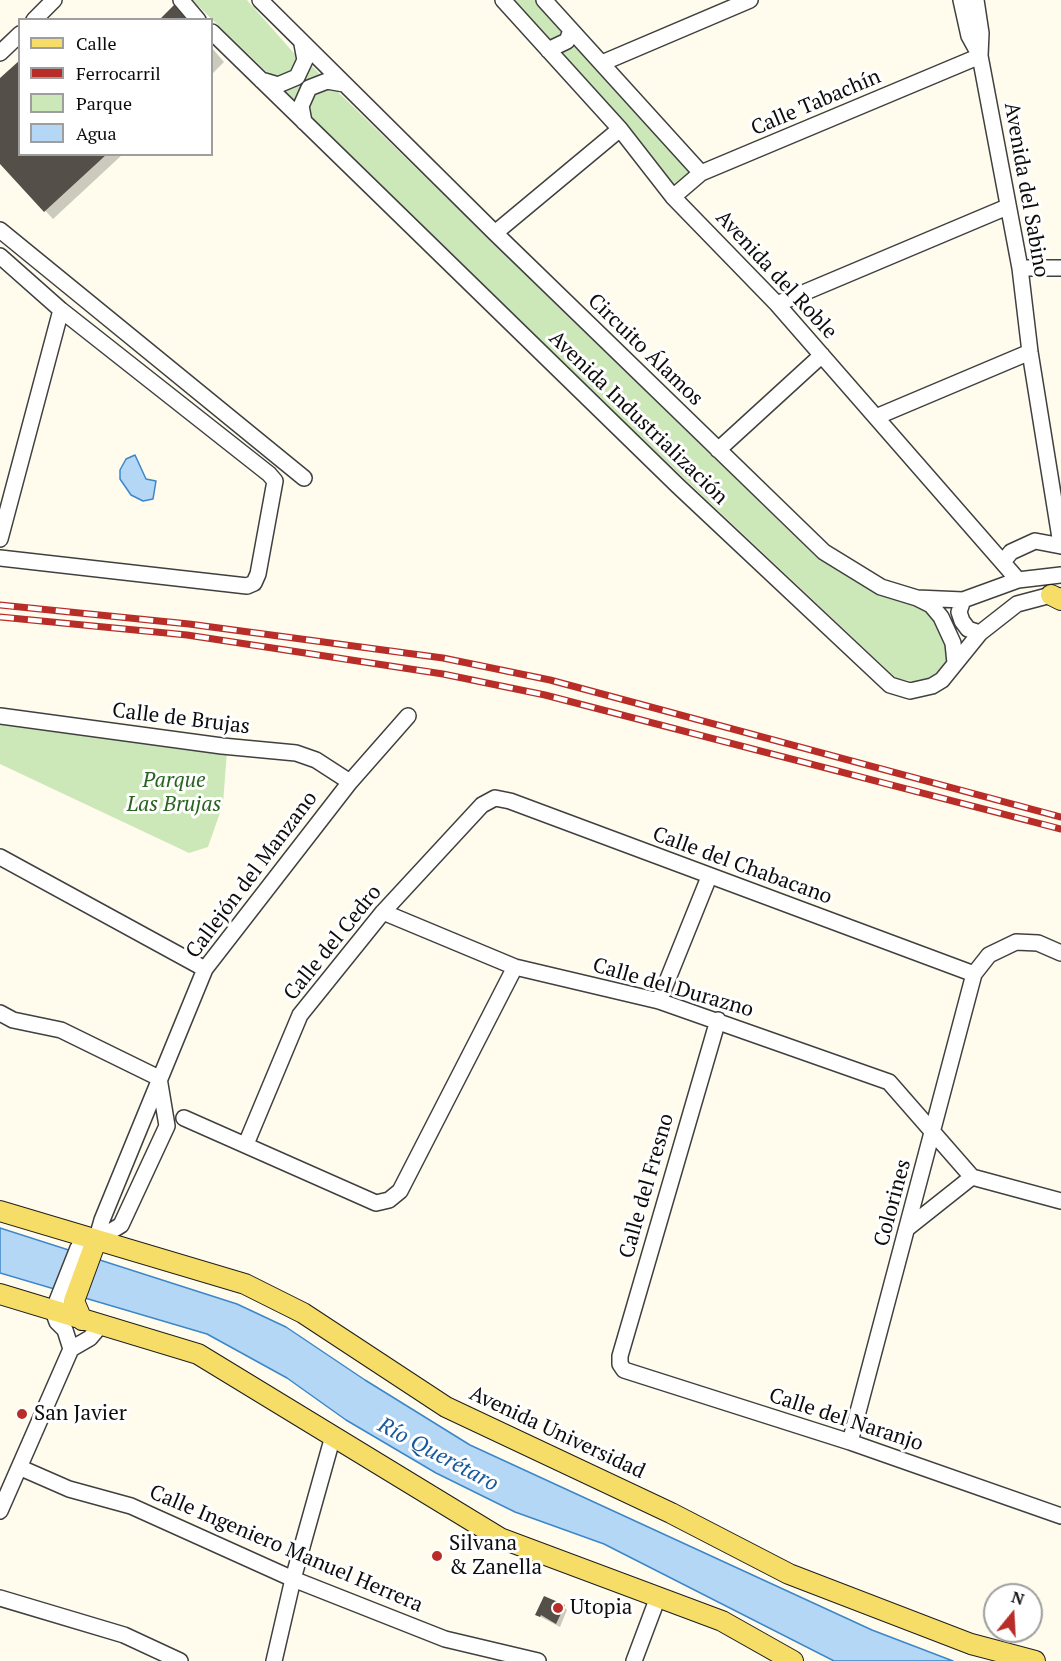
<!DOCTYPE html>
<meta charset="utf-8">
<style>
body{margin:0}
#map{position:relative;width:1061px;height:1661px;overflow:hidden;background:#fffced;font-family:"PT Serif",serif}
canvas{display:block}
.legend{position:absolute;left:18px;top:18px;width:195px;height:138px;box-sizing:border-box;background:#fff;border:2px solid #9e9e9e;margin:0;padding:8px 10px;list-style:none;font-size:18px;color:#0d0d0d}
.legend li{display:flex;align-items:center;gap:12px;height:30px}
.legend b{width:30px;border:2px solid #9e9e9e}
.north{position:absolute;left:983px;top:1583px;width:60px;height:60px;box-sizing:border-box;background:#fff;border:2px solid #9e9e9e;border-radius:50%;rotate:18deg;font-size:16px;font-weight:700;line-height:24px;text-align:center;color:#0d0d0d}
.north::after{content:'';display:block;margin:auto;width:21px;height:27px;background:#b92d28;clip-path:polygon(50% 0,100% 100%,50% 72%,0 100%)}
</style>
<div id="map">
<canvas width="1061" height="1661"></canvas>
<ul class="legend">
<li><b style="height:8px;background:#f5dd67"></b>Calle</li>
<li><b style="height:8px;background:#b92d28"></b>Ferrocarril</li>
<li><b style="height:16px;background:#cde8b8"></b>Parque</li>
<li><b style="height:16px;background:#b3d7f4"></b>Agua</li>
</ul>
<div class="north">N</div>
</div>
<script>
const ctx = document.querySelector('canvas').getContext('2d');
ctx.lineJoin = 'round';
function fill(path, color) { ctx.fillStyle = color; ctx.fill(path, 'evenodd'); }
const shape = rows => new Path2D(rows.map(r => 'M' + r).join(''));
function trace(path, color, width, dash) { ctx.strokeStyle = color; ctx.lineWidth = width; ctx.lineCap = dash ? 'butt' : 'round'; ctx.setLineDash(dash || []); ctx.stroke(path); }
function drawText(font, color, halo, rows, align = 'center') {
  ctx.font = font + ' "PT Serif",serif'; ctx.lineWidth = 6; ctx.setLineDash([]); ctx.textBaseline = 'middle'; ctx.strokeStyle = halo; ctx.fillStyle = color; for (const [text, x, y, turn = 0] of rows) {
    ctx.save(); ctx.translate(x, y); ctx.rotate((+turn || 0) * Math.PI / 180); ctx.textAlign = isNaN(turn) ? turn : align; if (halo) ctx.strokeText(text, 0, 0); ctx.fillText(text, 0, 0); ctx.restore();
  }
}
fill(shape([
 [192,0,247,0,300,60,294,74,273,78],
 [503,0,544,0,701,173,673,197],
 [309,63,324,78,297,103,282,89],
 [327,86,336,90,817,558,876,594,930,609,950,650,945,664,937,673,921,682,897,679,659,455,306,113,313,92],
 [0,721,227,751,223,804,208,847,189,853,0,764]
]), '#cde8b8');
const water = shape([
 [135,455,146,479,156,481,153,499,143,501,131,495,120,479,120,470,126,459,135,455],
 [0,1228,237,1304,286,1327,365,1380,470,1445,872,1630,953,1661,834,1661,604,1544,515,1512,436,1473,346,1420,287,1378,207,1334,0,1273,0,1228]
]);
fill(water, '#b3d7f4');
trace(water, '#3c86ca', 1.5);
fill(shape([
 [212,48,224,62,212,74],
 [0,80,20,154,123,154,53,219,0,162],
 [564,1607,567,1610,560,1627,537,1615]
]), '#0003');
fill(shape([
 [174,5,187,20,159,20],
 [20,60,20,154,107,154,44,212,0,164,0,78],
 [544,1596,565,1605,556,1624,541,1615,540,1617,535,1615]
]), '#554f4a');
const minor = shape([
 [181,0,198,20],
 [260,0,495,233,824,552,881,587,917,598,963,600,1018,580,1061,575],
 [503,0,620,129,673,197,777,304,1018,580],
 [544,0,701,173],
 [961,0,969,36,980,56],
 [976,0,981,33,980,56,1020,268,1030,352,1061,544],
 [34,20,54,0],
 [212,32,678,486,890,685,910,691,932,686,942,680,980,633,1017,604,1051,595,1061,596],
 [548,50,567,41,571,30],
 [0,53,20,34],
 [602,63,750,0],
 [261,80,278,85,297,77,305,60,302,44],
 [304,122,301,106,309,88,327,81,344,84],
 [673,197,701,173,980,56],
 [0,230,304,478],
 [495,233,620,129],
 [0,256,61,310,269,474,275,481,258,574,254,583,247,586,0,558],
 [1020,268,1061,268],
 [777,304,1007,207],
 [876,417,1030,352],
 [718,450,822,355],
 [0,539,61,310],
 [1003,562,1011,552,1035,541,1061,546],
 [917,598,931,605,941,617,953,643,955,663],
 [963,600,959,612,962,621,968,629,980,633],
 [0,716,222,746,296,753,316,760,350,782],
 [0,857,205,969],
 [383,912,515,967,659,1001,889,1082,972,1177,1061,1201],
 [659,1001,709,877],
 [0,1013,13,1020,61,1030,159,1078],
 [718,1020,620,1356,620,1364,624,1370,850,1442,1061,1516],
 [184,1118,376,1203,389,1200,400,1191,515,967],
 [246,1144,300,1015,383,912,482,805,495,798,510,801,974,974],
 [909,1227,972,1177],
 [96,1241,102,1220,205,969,350,782,408,716],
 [92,1243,121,1225,167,1126,159,1078],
 [71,1349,90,1338,101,1325],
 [850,1442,974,974,989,955,1016,942,1038,943,1061,953],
 [21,1468,69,1489,131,1506,293,1579,445,1639,538,1661],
 [0,1511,71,1349,65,1330,57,1322,53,1311,78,1248],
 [0,1598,124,1635,180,1661],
 [274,1661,293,1579,333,1436],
 [634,1661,658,1597]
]);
const major = shape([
 [1051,595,1061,600],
 [0,1211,245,1284,303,1313,446,1407,671,1513,789,1574,971,1644,1035,1661],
 [0,1294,198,1354,500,1538,722,1621,793,1661],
 [82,1320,74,1301,96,1241]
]);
trace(minor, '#404040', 18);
trace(major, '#1e1e1e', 22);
trace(minor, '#fff', 15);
trace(major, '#f5dd67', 20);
const rail = shape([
 [0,605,189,624,443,658,550,680,1061,817],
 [0,617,187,635,443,674,545,695,1061,829]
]);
trace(rail, '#b92d28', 7);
trace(rail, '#fff', 4.5, [14]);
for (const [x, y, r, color] of [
 [22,1414,6,"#b92d28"],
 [437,1556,6,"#b92d28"],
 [558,1608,6,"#b92d28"]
]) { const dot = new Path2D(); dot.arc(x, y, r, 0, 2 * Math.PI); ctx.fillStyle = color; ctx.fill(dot); trace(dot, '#fff', 2); }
drawText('21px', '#0d0d0d', '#fff', [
 ["Calle Tabachín",816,103,-23],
 ["Avenida del Sabino",1026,190,80],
 ["Avenida del Roble",776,275,47],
 ["Circuito Álamos",645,350,44],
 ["Avenida Industrialización",638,418,44],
 ["Calle de Brujas",181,719,7],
 ["Calle del Chabacano",742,866,20],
 ["Callejón del Manzano",252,875,-53],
 ["Calle del Cedro",333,943,-51],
 ["Calle del Durazno",673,988,16],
 ["Calle del Fresno",647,1186,-74],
 ["Colorines",893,1203,-75],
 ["Calle del Naranjo",846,1420,18],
 ["Avenida Universidad",557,1433,25],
 ["Calle Ingeniero Manuel Herrera",286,1549,23]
]);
drawText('italic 21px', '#28631f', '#fff', [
 ["Parque",174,781],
 ["Las Brujas",174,805]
]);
drawText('21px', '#0d0d0d', '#fff', [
 ["San Javier",34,1414],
 ["Silvana",449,1544],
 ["& Zanella",449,1568],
 ["Utopia",570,1608]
], 'left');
drawText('italic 22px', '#19599b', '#fff', [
 ["Río Querétaro",438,1455,28]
]);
</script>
